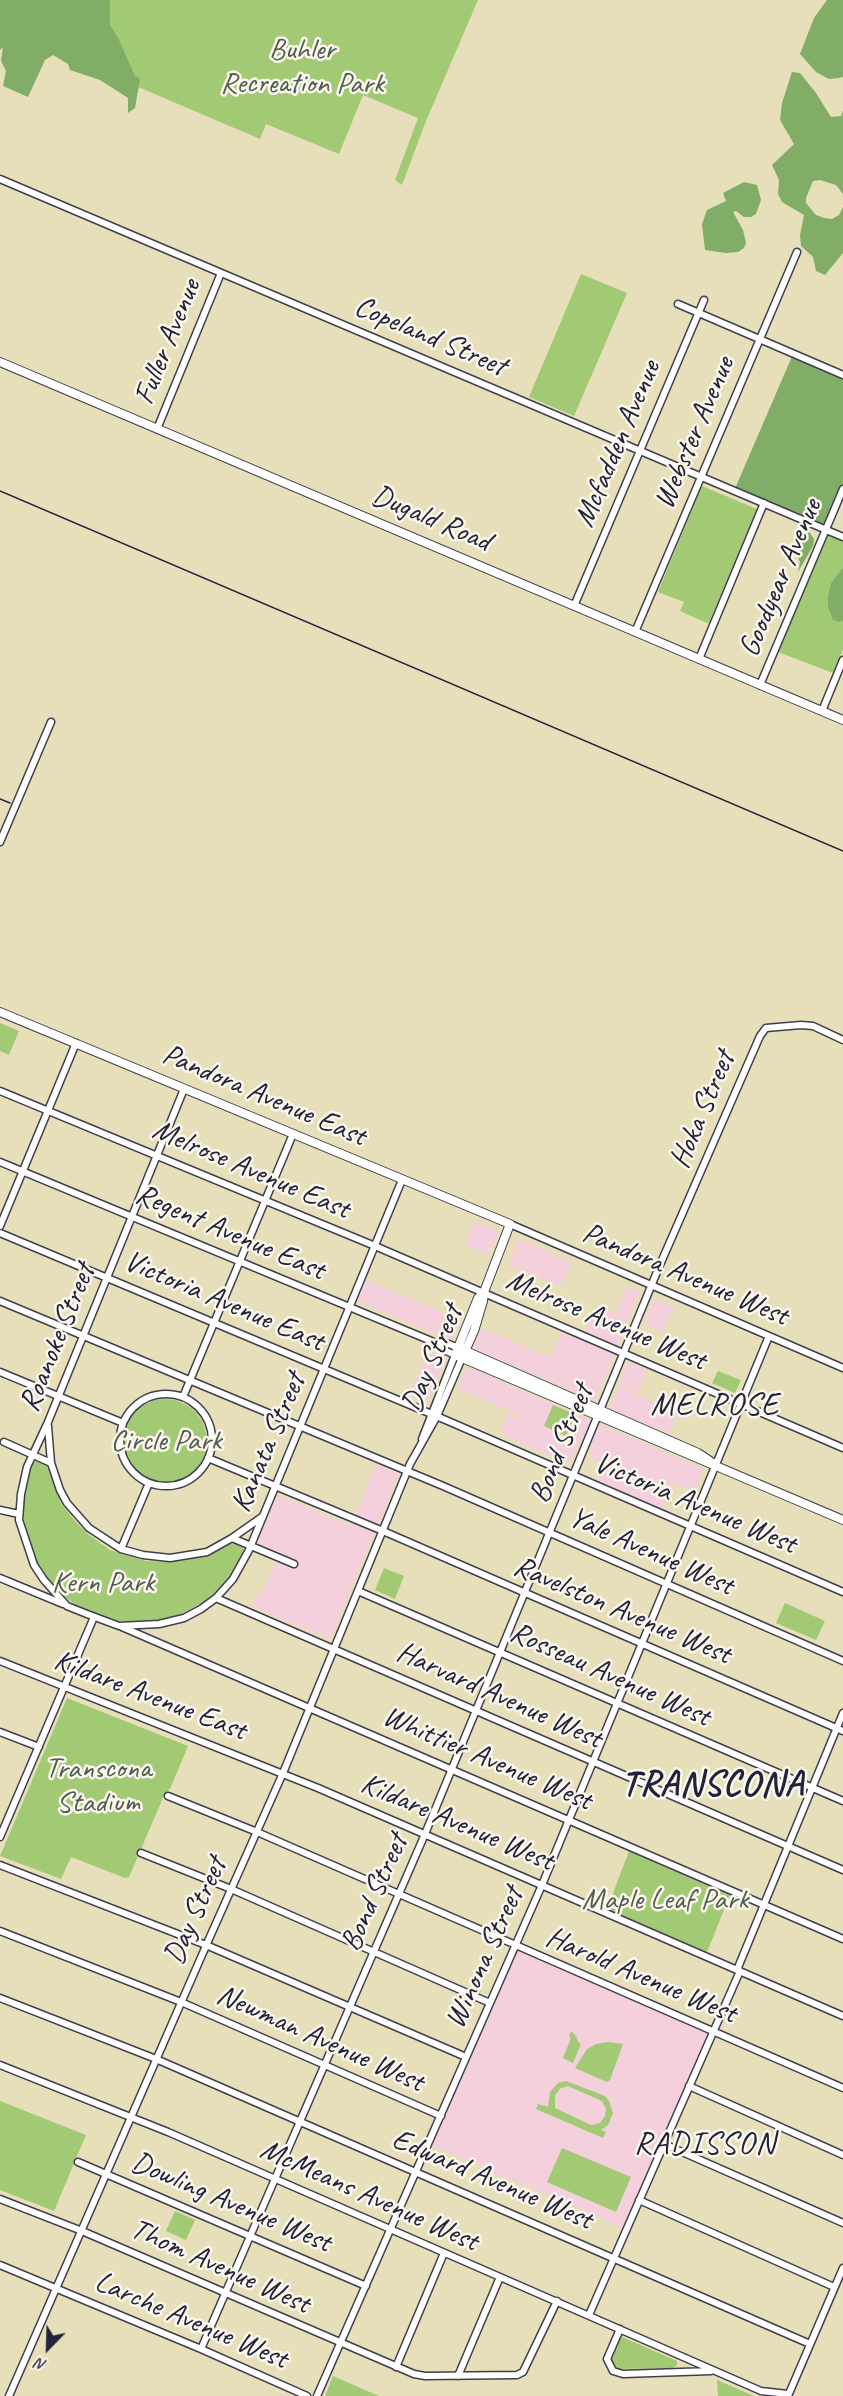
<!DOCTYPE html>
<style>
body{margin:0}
#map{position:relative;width:843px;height:2396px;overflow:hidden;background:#e7dfba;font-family:Caveat,sans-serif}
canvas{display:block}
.north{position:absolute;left:18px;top:2318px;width:60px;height:60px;-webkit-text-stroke:4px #fbf7ec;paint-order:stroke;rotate:203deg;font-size:16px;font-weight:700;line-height:24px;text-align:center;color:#22223b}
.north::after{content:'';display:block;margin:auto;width:21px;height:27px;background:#22223b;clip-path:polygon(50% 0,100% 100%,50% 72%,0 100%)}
</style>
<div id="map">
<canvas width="843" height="2396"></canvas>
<div class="north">N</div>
</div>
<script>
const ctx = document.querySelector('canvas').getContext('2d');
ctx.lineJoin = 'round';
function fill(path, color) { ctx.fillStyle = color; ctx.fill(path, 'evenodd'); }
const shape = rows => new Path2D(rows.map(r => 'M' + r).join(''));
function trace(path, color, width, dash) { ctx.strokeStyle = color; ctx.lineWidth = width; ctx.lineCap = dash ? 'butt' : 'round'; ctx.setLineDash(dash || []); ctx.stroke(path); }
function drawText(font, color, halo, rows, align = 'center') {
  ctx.font = font + ' Caveat,sans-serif'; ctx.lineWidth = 5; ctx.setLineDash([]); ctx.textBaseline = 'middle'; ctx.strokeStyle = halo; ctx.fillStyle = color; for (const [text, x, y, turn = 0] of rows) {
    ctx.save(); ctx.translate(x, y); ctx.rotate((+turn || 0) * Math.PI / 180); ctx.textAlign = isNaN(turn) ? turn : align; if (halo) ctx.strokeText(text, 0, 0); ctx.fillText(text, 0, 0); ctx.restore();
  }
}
fill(shape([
 [475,1221,499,1230,489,1255,465,1245],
 [519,1239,571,1262,561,1286,508,1265],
 [366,1280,462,1321,454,1336,447,1339,357,1301],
 [627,1286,640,1292,595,1401,474,1348,482,1328,551,1357,562,1333,581,1341,596,1306,615,1314],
 [654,1298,674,1306,663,1332,644,1324],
 [429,1351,447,1357,428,1403,409,1395],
 [628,1362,647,1370,638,1393,619,1384],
 [467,1367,704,1469,695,1491,673,1483,661,1511,594,1483,603,1464,589,1458,593,1447,579,1441,569,1464,500,1434,508,1413,517,1417,518,1414,457,1388],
 [619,1386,678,1413,669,1433,609,1409],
 [376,1464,399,1474,330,1639,251,1606,267,1582,278,1558,256,1548,277,1495,351,1526],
 [516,1946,713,2031,626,2229,428,2144]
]), '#f4cfdc');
fill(shape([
 [0,0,478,0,426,121,402,185,395,180,418,118,363,95,339,154,266,124,260,139,0,28],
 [581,274,627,293,574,416,529,397],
 [702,486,757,509,709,623,707,623,680,611,684,602,658,592],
 [828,535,843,541,843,650,833,673,778,652],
 [0,1023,19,1031,9,1055,0,1051],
 [718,1371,741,1380,735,1393,712,1383],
 '123 1441a42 42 0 1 1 84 0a42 42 0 1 1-84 0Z',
 [553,1405,575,1414,566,1436,544,1426],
 [36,1461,47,1465,62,1505,75,1521,89,1535,110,1550,146,1561,168,1562,201,1557,229,1544,236,1544,244,1549,239,1563,228,1579,214,1594,202,1603,177,1616,161,1621,133,1623,110,1620,80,1608,62,1595,43,1573,34,1558,25,1529,23,1508,25,1493,27,1479,33,1463],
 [384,1568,404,1576,395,1599,375,1590],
 [785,1603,825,1621,816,1640,776,1623],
 [67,1698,188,1746,170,1789,165,1793,129,1877,125,1878,71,1857,61,1879,0,1856],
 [629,1851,730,1895,707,1952,607,1909],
 [571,2031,576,2036,578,2042,581,2044,573,2063,563,2058,571,2038,569,2036],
 [608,2042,623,2044,610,2080,607,2082,575,2068,587,2049,596,2044],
 [566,2081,605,2096,609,2101,613,2113,608,2125,601,2130,606,2132,603,2138,536,2109,538,2104,548,2107,550,2092,558,2083],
 [568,2086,602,2101,606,2109,605,2116,600,2123,591,2125,555,2108,555,2095,561,2088],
 [0,2101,86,2135,54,2211,0,2190],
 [562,2148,631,2177,616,2212,547,2182],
 [175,2211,195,2220,186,2240,166,2231],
 [620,2336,677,2361,677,2365,673,2368,616,2369,610,2363,610,2359],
 [333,2376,379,2396,325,2396],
 [717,2380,738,2389,754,2396,718,2396]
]), '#a2c974');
fill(shape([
 [0,0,110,0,110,25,118,38,135,76,140,79,135,108,128,113,128,98,100,80,70,70,68,64,53,55,45,60,28,97,3,86,6,71,1,61,3,47,0,50],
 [827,0,843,0,843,77,839,78,829,79,816,72,800,54,814,18],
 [792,72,800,73,816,93,831,117,841,116,843,111,843,194,836,185,820,180,813,181,806,198,806,203,816,215,824,218,832,219,839,215,843,207,843,253,825,275,816,271,813,257,801,246,800,235,804,215,782,202,778,194,779,180,772,165,794,144,780,120,782,103],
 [744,182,757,185,761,200,756,214,751,217,744,217,736,211,733,212,743,230,746,243,744,248,738,252,726,253,705,250,702,224,707,210,726,201,723,193],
 [793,354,843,375,843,489,825,530,734,491],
 [806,527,814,539,813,546,798,572,800,562,795,550,796,533],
 [843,568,843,620,840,622,833,620,828,607,828,596,831,583]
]), '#81ad66');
const minor = shape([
 [0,179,843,537],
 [678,304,843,375],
 [157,429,221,273],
 [574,606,704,300],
 [635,632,797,252],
 [699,659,764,503],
 [760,685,843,489],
 [822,711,843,660],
 [0,842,51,722],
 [184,1089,48,1422,27,1467,21,1494,19,1520,34,1565,44,1580,67,1606,87,1614,119,1626,159,1624,184,1618,201,1609,216,1598,233,1579,249,1550,402,1180],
 [0,1091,375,1246,843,1448],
 [0,1162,441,1345,446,1351,455,1355,422,1439],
 [510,1224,843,1368],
 [0,1226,76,1043],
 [0,1233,441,1418,843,1592],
 [0,1301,443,1486,843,1661],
 [441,1345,449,1344,458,1348],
 [0,1372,123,1423],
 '120 1440a46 46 0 1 1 92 0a46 46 0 1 1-92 0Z',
 [183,1397,293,1134],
 [48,1426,51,1463,60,1490,67,1503,89,1528,121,1549,143,1555,170,1558,207,1552,232,1538,262,1517],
 [4,1442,51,1463],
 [208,1458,383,1531,843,1731],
 [0,1510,19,1514],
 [232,1538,294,1564],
 [121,1549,149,1483],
 [0,1578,63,1604],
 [358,1591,843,1801],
 [216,1598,843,1870],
 [122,1627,843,1939],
 [0,1661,318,1788,843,2016],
 [0,1732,39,1747],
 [168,1796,257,1832,843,2088],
 [0,1837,94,1617],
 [141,1853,231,1889,490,2003],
 [0,1865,206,1945,466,2057],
 [0,1931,181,2002,441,2116],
 [737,1970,843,1713],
 [0,1998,156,2059,810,2344],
 [0,2065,168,2132,761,2391,788,2394],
 [689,2086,843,2155],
 [664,2144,843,2223],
 [78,2162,366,2286],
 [0,2199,82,2231,414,2374,425,2376,517,2375,523,2372,557,2301],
 [639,2200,834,2287],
 [0,2265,201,2349,307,2396],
 [589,2315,740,1971],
 [620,2329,607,2359,613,2371,623,2374,711,2371],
 [201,2349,425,1834,659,1267,760,1036,766,1028,801,1025,813,1026,843,1040],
 [396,2367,444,2253],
 [458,2376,500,2277],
 [9,2396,209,1939,283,1773,410,1464,437,1416,462,1358],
 [317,2396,542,1885,769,1336],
 [788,2396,843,2268]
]);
const major = shape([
 [0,362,843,720],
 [0,1012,510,1224,484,1292,483,1301,474,1331,462,1358],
 [484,1292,478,1298,455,1355,843,1520],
 [461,1349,698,1453,716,1465]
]);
trace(minor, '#403e4e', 9);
trace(major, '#403e4e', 10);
trace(minor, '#fff', 6);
trace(major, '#fff', 8);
trace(shape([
 [0,491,843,851],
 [0,799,10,803]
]), '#22223b', 1.5);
drawText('30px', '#4f5c4f', '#fbf7ec', [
 ["Buhler",302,50],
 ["Recreation Park",302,84],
 ["Circle Park",166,1441],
 ["Kern Park",103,1583],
 ["Transcona",98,1769],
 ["Stadium",98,1803],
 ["Maple Leaf Park",665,1900]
]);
drawText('30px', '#22223b', '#fbf7ec', [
 ["Copeland Street",430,337,23],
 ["Fuller Avenue",168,342,-68],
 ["Webster Avenue",695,433,-67],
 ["Mcfadden Avenue",618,444,-67],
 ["Dugald Road",431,519,23],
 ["Goodyear Avenue",781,578,-67],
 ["Pandora Avenue East",264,1096,23],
 ["Hoka Street",703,1110,-67],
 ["Melrose Avenue East",251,1170,23],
 ["Regent Avenue East",230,1233,23],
 ["Pandora Avenue West",685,1275,23],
 ["Victoria Avenue East",224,1302,23],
 ["Melrose Avenue West",606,1321,23],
 ["Roanoke Street",58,1338,-68],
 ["Day Street",433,1359,-67],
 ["Kanata Street",269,1443,-67],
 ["Bond Street",562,1444,-68],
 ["Victoria Avenue West",695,1504,23],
 ["Yale Avenue West",651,1552,24],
 ["Ravelston Avenue West",622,1611,23],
 ["Rosseau Avenue West",610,1675,24],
 ["Kildare Avenue East",150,1696,21],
 ["Harvard Avenue West",499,1696,24],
 ["Whittier Avenue West",487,1759,23],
 ["Kildare Avenue West",457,1823,23],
 ["Bond Street",375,1893,-66],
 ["Day Street",196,1911,-66],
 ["Winona Street",485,1958,-66],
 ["Harold Avenue West",641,1976,23],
 ["Newman Avenue West",320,2039,24],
 ["Edward Avenue West",492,2180,23],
 ["McMeans Avenue West",369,2196,24],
 ["Dowling Avenue West",231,2203,23],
 ["Thom Avenue West",220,2267,24],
 ["Larche Avenue West",191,2321,23]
]);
ctx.letterSpacing = '1.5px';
drawText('32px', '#22223b', '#fbf7ec', [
 ["MELROSE",715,1406],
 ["RADISSON",705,2145]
]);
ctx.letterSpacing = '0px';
ctx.letterSpacing = '1.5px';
drawText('bold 36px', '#22223b', '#fbf7ec', [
 ["TRANSCONA",713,1786]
]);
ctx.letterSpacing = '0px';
</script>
